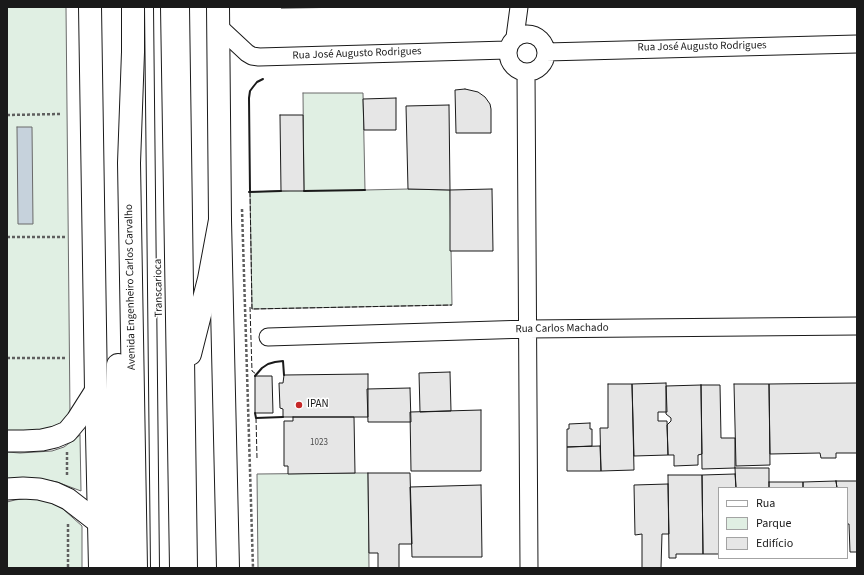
<!DOCTYPE html>
<meta charset="utf-8">
<style>
body{margin:0}
#map{position:relative;width:864px;height:575px;overflow:hidden;background:#fff;font-family:"Source Sans 3",sans-serif}
canvas{display:block}
.frame{position:absolute;inset:0;border:8px solid #1a1a1a;pointer-events:none}
.legend{position:absolute;left:718px;top:487px;width:130px;height:72px;box-sizing:border-box;background:#fff;border:1px solid #a3a3a3;margin:0;padding:5px 7px;list-style:none;font-size:12px;color:#1a1a1a}
.legend li{display:flex;align-items:center;gap:8px;height:20px}
.legend b{width:20px;border:1px solid #a3a3a3}
</style>
<div id="map">
<canvas width="864" height="575"></canvas>
<div class="frame"></div>
<ul class="legend">
<li><b style="height:5px;background:#fff"></b>Rua</li>
<li><b style="height:11px;background:#e0efe3"></b>Parque</li>
<li><b style="height:11px;background:#e6e6e6"></b>Edifício</li>
</ul>
</div>
<script>
const ctx = document.querySelector('canvas').getContext('2d');
ctx.lineJoin = 'round';
function fill(path, color) { ctx.fillStyle = color; ctx.fill(path, 'evenodd'); }
const shape = rows => new Path2D(rows.map(r => 'M' + r).join(''));
function trace(path, color, width, dash) { ctx.strokeStyle = color; ctx.lineWidth = width; ctx.lineCap = dash ? 'butt' : 'round'; ctx.setLineDash(dash || []); ctx.stroke(path); }
function drawText(font, color, halo, rows, align = 'center') {
  ctx.font = font + ' "Source Sans 3",sans-serif'; ctx.lineWidth = 3; ctx.setLineDash([]); ctx.textBaseline = 'middle'; ctx.strokeStyle = halo; ctx.fillStyle = color; for (const [text, x, y, turn = 0] of rows) {
    ctx.save(); ctx.translate(x, y); ctx.rotate((+turn || 0) * Math.PI / 180); ctx.textAlign = isNaN(turn) ? turn : align; if (halo) ctx.strokeText(text, 0, 0); ctx.fillText(text, 0, 0); ctx.restore();
  }
}
const green = shape([
 [7,7,66,7,70,413,62,423,53,428,39,430,7,432,7,7],
 [303,93,363,93,365,190,408,189,450,190,452,305,252,309,250,192,304,190,303,93],
 [80,435,81,491,57,482,46,480,33,479,7,482,7,452,20,453,52,451,64,447,80,435],
 [355,473,368,473,369,568,258,568,257,474,355,473],
 [28,498,40,499,52,503,63,509,82,526,82,568,7,568,7,502,15,500,28,498]
]);
fill(green, '#e0efe3');
trace(green, '#6a6a6a', 1);
const water = shape([
 [17,127,32,127,33,224,18,224,17,127]
]);
fill(water, '#c6d2dc');
trace(water, '#6a6a6a', 1);
const building = shape([
 [281,7,363,7,281,8,281,7],
 [465,89,478,92,485,97,490,104,491,109,491,133,456,133,455,90,465,89],
 [396,98,396,130,364,130,363,99,396,98],
 [449,105,450,190,408,189,406,106,449,105],
 [280,115,303,115,304,191,281,191,280,115],
 [492,189,493,251,450,251,450,190,492,189],
 [450,372,451,411,420,412,419,373,450,372],
 [368,374,368,417,283,417,283,409,280,408,279,383,283,383,284,375,368,374],
 [255,376,272,376,273,413,255,413,255,376],
 [666,383,667,412,658,412,658,421,667,421,668,455,634,456,632,384,666,383],
 [857,383,857,453,836,453,836,458,821,458,820,453,770,454,769,384,857,383],
 [608,384,632,384,634,470,601,471,600,428,608,428,608,384],
 [734,384,769,384,770,465,736,466,734,384],
 [701,385,720,385,721,438,735,438,735,468,702,469,701,385],
 [701,385,702,454,698,455,698,465,674,466,674,455,668,455,667,425,671,421,671,418,666,414,666,386,701,385],
 [410,388,411,422,368,422,367,389,410,388],
 [481,410,481,471,411,471,410,412,481,410],
 [293,417,354,417,355,473,288,474,288,466,284,466,284,421,293,421,293,417],
 [590,423,590,429,592,429,592,446,567,447,567,429,569,429,569,424,590,423],
 [600,446,601,471,567,471,567,447,600,446],
 [735,468,769,468,769,488,736,488,735,468],
 [368,473,410,473,412,544,399,544,399,568,378,568,378,553,369,553,368,473],
 [735,474,736,488,719,488,719,554,703,554,702,475,735,474],
 [668,475,702,475,703,554,676,554,676,558,669,558,668,475],
 [836,481,857,481,857,552,850,552,849,524,847,524,847,488,837,488,836,481],
 [836,481,837,488,803,488,803,482,836,481],
 [769,482,803,482,803,488,769,488,769,482],
 [668,484,669,534,662,534,661,568,642,568,642,534,635,535,634,485,668,484],
 [481,485,482,557,412,557,410,487,481,485]
]);
fill(building, '#e6e6e6');
trace(building, '#1a1a1a', 1);
const service = shape([
 [149,7,155,568],
 [165,7,174,568]
]);
const minor = shape([
 [218,26,247,53,252,56,259,57,507,50],
 '508 53a19 19 0 1 1 38 0a19 19 0 1 1-38 0Z',
 [515,37,519,7],
 [546,52,857,44],
 [526,72,529,568],
 [268,337,528,329,857,326]
]);
const tertiary = shape([
 [7,441,24,441,42,440,55,437,67,432,77,420,96,390],
 [7,489,23,488,39,489,55,493,68,499,99,523]
]);
const primary = shape([
 [90,7,96,390,100,568],
 [218,7,220,220,228,568]
]);
const trunk = shape([
 [133,7,133,52,129,163,136,568],
 [178,7,186,568],
 [190,354,209,279,220,220],
 [115,568,118,365]
]);
trace(service, '#1a1a1a', 10);
trace(minor, '#1a1a1a', 19);
trace(tertiary, '#1a1a1a', 23);
trace(primary, '#1a1a1a', 24);
trace(trunk, '#1a1a1a', 24);
trace(shape([
 [7,115,61,114],
 [242,209,253,568],
 [7,237,66,237],
 [7,358,67,358],
 [67,452,67,477],
 [68,524,68,568]
]), '#5f5f5f', 2.5, [3, 2]);
trace(service, '#fff', 8);
trace(minor, '#fff', 17);
trace(tertiary, '#fff', 21);
trace(primary, '#fff', 22);
trace(trunk, '#fff', 22);
trace(shape([
 [250,192,252,309,452,305],
 [250,307,252,371,256,374],
 [256,418,257,458]
]), '#1a1a1a', 1, [5, 2]);
trace(shape([
 [304,191,365,190],
 [249,192,281,191],
 [250,192,249,98,250,91,253,87,257,82,263,79],
 [255,376,262,368,268,364,275,362,283,361,284,375],
 [255,413,256,418,283,417]
]), '#1a1a1a', 2);
for (const [x, y, r, color] of [
 [299,405,4,"#c62828"]
]) { const dot = new Path2D(); dot.arc(x, y, r, 0, 2 * Math.PI); ctx.fillStyle = color; ctx.fill(dot); trace(dot, '#fff', 1.5); }
drawText('9px', '#4d4d4d', null, [
 ["1023",319,443]
]);
drawText('11px', '#1a1a1a', '#fff', [
 ["Rua José Augusto Rodrigues",702,47,-1],
 ["Rua José Augusto Rodrigues",357,54,-2],
 ["Avenida Engenheiro Carlos Carvalho",131,287,-91],
 ["Transcarioca",159,288,-91],
 ["Rua Carlos Machado",562,329,-1]
]);
drawText('11px', '#1a1a1a', '#fff', [
 ["IPAN",307,405]
], 'left');
</script>
